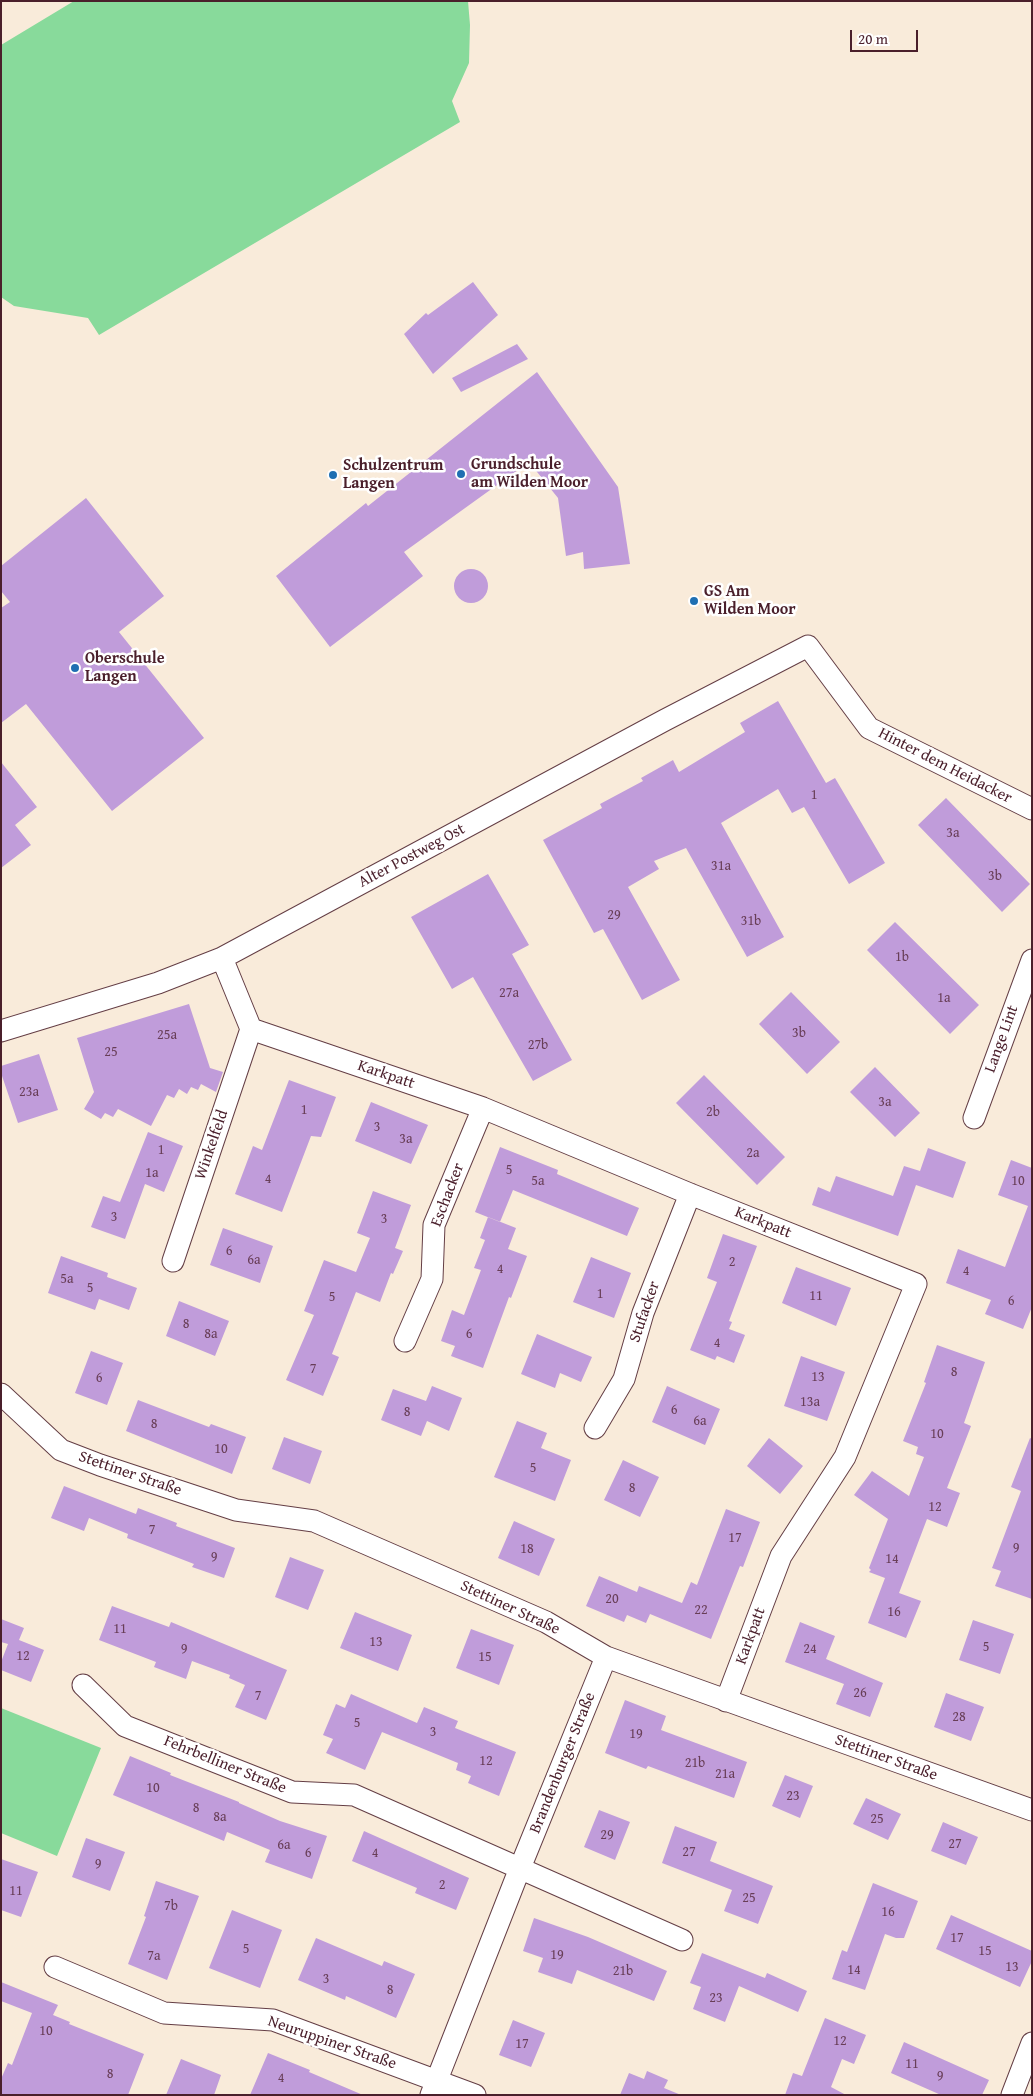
<!DOCTYPE html>
<meta charset="utf-8">
<style>
body{margin:0}
#map{position:relative;width:1033px;height:2096px;overflow:hidden;background:#f9ebda;font-family:"Gentium Book Plus",serif}
canvas{display:block}
.frame{position:absolute;inset:0;border:2px solid #4a1f2b;pointer-events:none}
.scale{position:absolute;left:850px;top:30px;width:68px;height:22px;box-sizing:border-box;border:2px solid #4a1f2b;border-top:0;padding-left:6px;font-size:15px;line-height:18px;white-space:nowrap;color:#4a1f2b;-webkit-text-stroke:4px #fff;paint-order:stroke}
</style>
<div id="map">
<canvas width="1033" height="2096"></canvas>
<div class="frame"></div>
<div class="scale">20 m</div>
</div>
<script>
const ctx = document.querySelector('canvas').getContext('2d');
ctx.lineJoin = 'round';
function fill(path, color) { ctx.fillStyle = color; ctx.fill(path, 'evenodd'); }
const shape = rows => new Path2D(rows.map(r => 'M' + r).join(''));
function trace(path, color, width, dash) { ctx.strokeStyle = color; ctx.lineWidth = width; ctx.lineCap = dash ? 'butt' : 'round'; ctx.setLineDash(dash || []); ctx.stroke(path); }
function drawText(font, color, halo, rows, align = 'center') {
  ctx.font = font + ' "Gentium Book Plus",serif'; ctx.lineWidth = 5; ctx.setLineDash([]); ctx.textBaseline = 'middle'; ctx.strokeStyle = halo; ctx.fillStyle = color; for (const [text, x, y, turn = 0] of rows) {
    ctx.save(); ctx.translate(x, y); ctx.rotate((+turn || 0) * Math.PI / 180); ctx.textAlign = isNaN(turn) ? turn : align; if (halo) ctx.strokeText(text, 0, 0); ctx.fillText(text, 0, 0); ctx.restore();
  }
}
fill(shape([
 [74,1,468,1,470,25,469,63,452,101,460,122,99,335,88,318,14,306,1,297,1,45],
 [1,1708,101,1748,57,1856,1,1833]
]), '#88da9b');
fill(shape([
 [473,282,498,315,433,374,404,334,426,313,428,315],
 [517,344,528,359,461,392,452,378],
 [537,372,618,487,630,564,584,569,583,552,566,556,558,498,529,462,404,552,423,576,330,647,276,576,366,503,368,506],
 [86,498,164,596,119,632,204,738,112,811,26,704,1,723,1,608,10,602,1,591,1,566],
 '454 586a17 17 0 1 1 34 0a17 17 0 1 1-34 0Z',
 [778,701,826,783,835,778,885,863,849,884,804,807,792,813,778,789,721,823,784,937,747,957,686,848,654,861,659,869,628,887,680,980,642,1000,603,929,594,933,543,840,602,808,600,804,643,781,641,778,673,760,679,772,745,732,740,723],
 [1,762,37,807,15,825,31,845,1,868],
 [946,798,1030,884,1002,912,918,825],
 [488,874,529,945,512,954,572,1060,533,1081,473,977,452,989,411,917],
 [895,922,979,1005,950,1034,867,950],
 [791,992,840,1042,807,1074,759,1024],
 [189,1004,210,1068,223,1072,216,1092,201,1084,198,1090,191,1087,187,1094,179,1089,174,1098,167,1095,151,1126,118,1109,113,1117,105,1113,101,1119,84,1109,94,1092,77,1038],
 [39,1054,58,1110,18,1123,1,1073,1,1066],
 [875,1067,920,1113,895,1137,850,1092],
 [704,1075,785,1157,757,1185,676,1103],
 [289,1080,336,1097,321,1137,311,1136,282,1212,235,1194,253,1146,262,1150],
 [371,1102,428,1125,411,1164,355,1141],
 [148,1132,183,1146,164,1192,145,1184,125,1239,91,1227,103,1196,120,1202],
 [500,1147,558,1170,557,1174,639,1208,627,1236,513,1190,500,1222,475,1212],
 [928,1148,966,1162,953,1198,916,1185,898,1236,812,1205,818,1187,830,1192,836,1176,893,1196,904,1166,920,1171],
 [1011,1160,1032,1168,1032,1307,1023,1329,985,1314,991,1300,946,1283,958,1249,1005,1267,1028,1206,998,1195],
 [373,1191,411,1205,395,1248,403,1251,393,1274,391,1273,380,1302,356,1292,332,1354,339,1357,323,1396,286,1380,314,1315,304,1311,324,1260,356,1272,370,1238,357,1233],
 [488,1217,516,1228,508,1249,527,1256,511,1298,509,1297,483,1368,451,1356,455,1346,441,1341,452,1310,464,1315,481,1270,474,1268,485,1240,480,1238],
 [223,1228,273,1246,260,1283,210,1265],
 [723,1234,757,1246,729,1321,732,1322,729,1329,745,1335,734,1363,717,1356,715,1360,690,1350,717,1282,707,1278],
 [61,1256,108,1273,107,1277,137,1288,129,1310,99,1299,95,1310,48,1293],
 [591,1257,631,1273,614,1318,573,1302],
 [796,1267,851,1288,836,1326,782,1303],
 [179,1301,229,1321,215,1356,166,1336],
 [537,1334,592,1357,581,1382,560,1373,555,1388,521,1374],
 [937,1345,985,1362,964,1423,971,1426,947,1488,960,1493,947,1527,927,1519,899,1593,921,1601,906,1638,868,1623,885,1578,869,1572,871,1570,869,1568,888,1519,854,1495,872,1471,909,1496,924,1457,916,1454,918,1447,903,1441,926,1383,924,1382],
 [91,1351,123,1363,107,1405,75,1393],
 [801,1356,845,1372,827,1421,784,1406],
 [432,1386,462,1398,449,1431,427,1421,421,1436,381,1420,393,1389,426,1401],
 [667,1386,720,1409,705,1445,652,1422],
 [138,1400,209,1427,211,1424,246,1437,232,1474,126,1431],
 [517,1421,547,1433,541,1448,571,1460,555,1501,494,1477],
 [284,1437,322,1451,310,1484,272,1469],
 [769,1438,803,1466,780,1494,747,1466],
 [1030,1438,1032,1439,1032,1599,995,1586,1001,1571,992,1568,1021,1491,1011,1487],
 [623,1460,659,1477,640,1517,604,1500],
 [64,1486,136,1514,138,1508,177,1523,176,1526,235,1548,224,1578,192,1567,194,1564,127,1538,128,1534,89,1518,84,1531,51,1518],
 [726,1509,760,1522,743,1567,740,1566,711,1639,650,1614,646,1623,627,1615,624,1622,586,1606,599,1576,637,1592,639,1586,682,1603,691,1582,697,1585],
 [514,1521,555,1539,539,1576,498,1558],
 [290,1557,324,1570,308,1610,275,1597],
 [112,1606,169,1627,171,1622,287,1670,266,1720,235,1707,245,1685,229,1678,230,1675,192,1661,186,1679,154,1667,156,1662,99,1640],
 [355,1612,412,1635,398,1671,340,1648],
 [1,1619,24,1628,19,1640,44,1650,31,1682,1,1670,1,1662,8,1644,1,1642],
 [973,1620,1014,1634,1000,1674,959,1660],
 [800,1622,835,1636,826,1659,883,1683,870,1717,836,1704,844,1684,785,1662],
 [471,1629,514,1645,499,1685,456,1668],
 [946,1693,984,1707,971,1741,934,1727],
 [351,1694,417,1723,424,1707,458,1721,455,1728,516,1752,499,1796,468,1783,471,1776,456,1770,458,1763,382,1732,365,1770,326,1753,333,1739,323,1735,336,1704,345,1708],
 [625,1700,666,1716,661,1730,747,1762,734,1798,648,1766,646,1769,605,1753],
 [130,1756,171,1773,170,1775,239,1802,239,1803,280,1821,327,1836,312,1879,265,1862,270,1850,227,1832,224,1841,113,1795],
 [785,1775,813,1786,800,1818,772,1806],
 [866,1798,901,1814,888,1840,853,1824],
 [599,1810,630,1822,615,1860,584,1847],
 [943,1822,978,1837,966,1865,931,1851],
 [675,1826,717,1842,710,1861,773,1886,758,1924,724,1911,732,1890,662,1863],
 [364,1831,469,1878,456,1910,415,1893,417,1888,352,1861],
 [86,1838,125,1852,110,1891,72,1877],
 [1,1859,38,1872,21,1917,1,1910],
 [156,1881,199,1896,167,1980,128,1964,146,1917,144,1916],
 [873,1883,918,1901,904,1938,896,1938,885,1934,865,1990,832,1979,842,1950,847,1952],
 [232,1910,282,1930,260,1988,209,1968],
 [951,1915,1032,1951,1032,1961,1020,1987,936,1949],
 [534,1918,588,1937,667,1971,654,2001,577,1970,572,1984,538,1972,543,1958,523,1951],
 [316,1938,382,1966,384,1961,415,1974,396,2018,346,1996,345,2000,298,1980],
 [702,1953,765,1978,767,1973,807,1991,798,2012,739,1986,725,2022,693,2009,701,1987,690,1983],
 [1,1982,58,2005,53,2015,70,2022,69,2024,144,2054,128,2095,1,2095,1,2079,8,2063,12,2065,32,2013,1,2001],
 [825,2018,866,2035,854,2064,842,2059,831,2087,846,2095,785,2095,793,2073,802,2076],
 [513,2020,545,2033,531,2067,499,2055],
 [904,2042,989,2080,982,2095,941,2095,891,2073],
 [268,2053,310,2070,309,2072,363,2095,250,2095],
 [181,2059,221,2075,214,2095,166,2095],
 [647,2071,668,2080,664,2088,681,2095,620,2095,629,2073,644,2079]
]), '#c09cda');
const minor = shape([
 [222,958,251,1029,483,1108,690,1194,916,1284,845,1457,781,1556,726,1701],
 [1,1031,158,983,222,958,665,720,808,646,869,728,1032,809],
 [974,1118,1032,960],
 [173,1261,251,1029],
 [405,1341,432,1279,434,1225,483,1108],
 [1,1394,61,1450,100,1465,236,1510,314,1521,546,1622,606,1657,1032,1810],
 [595,1428,624,1379,643,1313,690,1194],
 [83,1685,125,1726,292,1792,354,1795,682,1940],
 [55,1967,164,2013,273,2020,475,2095],
 [431,2095,520,1868,606,1657],
 [1012,2095,1032,2043]
]);
trace(minor, '#643e45', 23);
trace(minor, '#fff', 21);
for (const [x, y, r, color] of [
 [461,474,5,"#1f6fb2"],
 [333,475,5,"#1f6fb2"],
 [694,601,5,"#1f6fb2"],
 [75,668,5,"#1f6fb2"]
]) { const dot = new Path2D(); dot.arc(x, y, r, 0, 2 * Math.PI); ctx.fillStyle = color; ctx.fill(dot); trace(dot, '#fff', 2); }
drawText('14px', '#683e57', null, [
 ["1",814,795],
 ["3a",953,833],
 ["31a",721,866],
 ["3b",995,876],
 ["29",614,915],
 ["31b",751,921],
 ["1b",902,957],
 ["27a",509,993],
 ["1a",944,998],
 ["3b",799,1033],
 ["25a",167,1035],
 ["27b",538,1045],
 ["25",111,1052],
 ["23a",29,1092],
 ["3a",885,1102],
 ["1",304,1110],
 ["2b",713,1112],
 ["3",377,1127],
 ["3a",406,1139],
 ["1",161,1150],
 ["2a",753,1153],
 ["5",509,1170],
 ["1a",152,1173],
 ["4",268,1179],
 ["5a",538,1181],
 ["10",1018,1181],
 ["3",114,1217],
 ["3",384,1219],
 ["6",229,1251],
 ["6a",254,1260],
 ["2",732,1262],
 ["4",500,1269],
 ["4",966,1271],
 ["5a",67,1279],
 ["5",90,1288],
 ["1",600,1294],
 ["11",816,1296],
 ["5",332,1297],
 ["6",1011,1301],
 ["8",186,1324],
 ["8a",211,1334],
 ["6",469,1334],
 ["4",717,1343],
 ["7",313,1369],
 ["8",954,1372],
 ["13",818,1377],
 ["6",99,1378],
 ["13a",810,1402],
 ["6",674,1410],
 ["8",407,1412],
 ["6a",700,1421],
 ["8",154,1424],
 ["10",937,1434],
 ["10",221,1449],
 ["5",533,1468],
 ["8",632,1488],
 ["12",935,1507],
 ["7",152,1530],
 ["17",735,1538],
 ["9",1016,1548],
 ["18",527,1549],
 ["9",214,1557],
 ["14",892,1559],
 ["20",612,1599],
 ["22",701,1610],
 ["16",894,1612],
 ["11",120,1629],
 ["13",376,1642],
 ["5",986,1647],
 ["9",184,1649],
 ["24",810,1649],
 ["12",23,1656],
 ["15",485,1657],
 ["26",860,1693],
 ["7",258,1696],
 ["28",959,1717],
 ["5",357,1723],
 ["3",433,1732],
 ["19",636,1734],
 ["12",486,1761],
 ["21b",695,1763],
 ["21a",725,1774],
 ["10",153,1788],
 ["23",793,1796],
 ["8",196,1808],
 ["8a",220,1817],
 ["25",877,1819],
 ["29",607,1835],
 ["27",955,1844],
 ["6a",284,1845],
 ["27",689,1852],
 ["6",308,1853],
 ["4",375,1853],
 ["9",98,1864],
 ["2",442,1885],
 ["11",16,1891],
 ["25",749,1898],
 ["7b",171,1906],
 ["16",888,1912],
 ["17",957,1938],
 ["5",246,1949],
 ["15",985,1951],
 ["19",557,1955],
 ["7a",154,1956],
 ["13",1012,1967],
 ["14",854,1970],
 ["21b",623,1971],
 ["3",326,1979],
 ["8",390,1990],
 ["23",716,1998],
 ["10",46,2031],
 ["12",840,2041],
 ["17",522,2044],
 ["11",912,2064],
 ["8",110,2074],
 ["9",940,2076],
 ["4",281,2078]
]);
drawText('bold 16px', '#4a1f2b', '#fff', [
 ["Grundschule",471,465],
 ["am Wilden Moor",471,483],
 ["Schulzentrum",343,466],
 ["Langen",343,484],
 ["GS Am",704,592],
 ["Wilden Moor",704,610],
 ["Oberschule",85,659],
 ["Langen",85,677]
], 'left');
drawText('16px', '#4a1f2b', '#fff', [
 ["Hinter dem Heidacker",945,766,27],
 ["Alter Postweg Ost",412,856,-28],
 ["Lange Lint",1002,1039,-70],
 ["Karkpatt",386,1075,19],
 ["Winkelfeld",212,1145,-71],
 ["Eschacker",448,1195,-69],
 ["Karkpatt",763,1223,22],
 ["Stufacker",645,1312,-71],
 ["Stettiner Straße",130,1474,19],
 ["Stettiner Straße",510,1608,25],
 ["Karkpatt",751,1636,-70],
 ["Stettiner Straße",886,1758,20],
 ["Brandenburger Straße",563,1763,-68],
 ["Fehrbelliner Straße",225,1765,22],
 ["Neuruppiner Straße",332,2043,19]
]);
</script>
